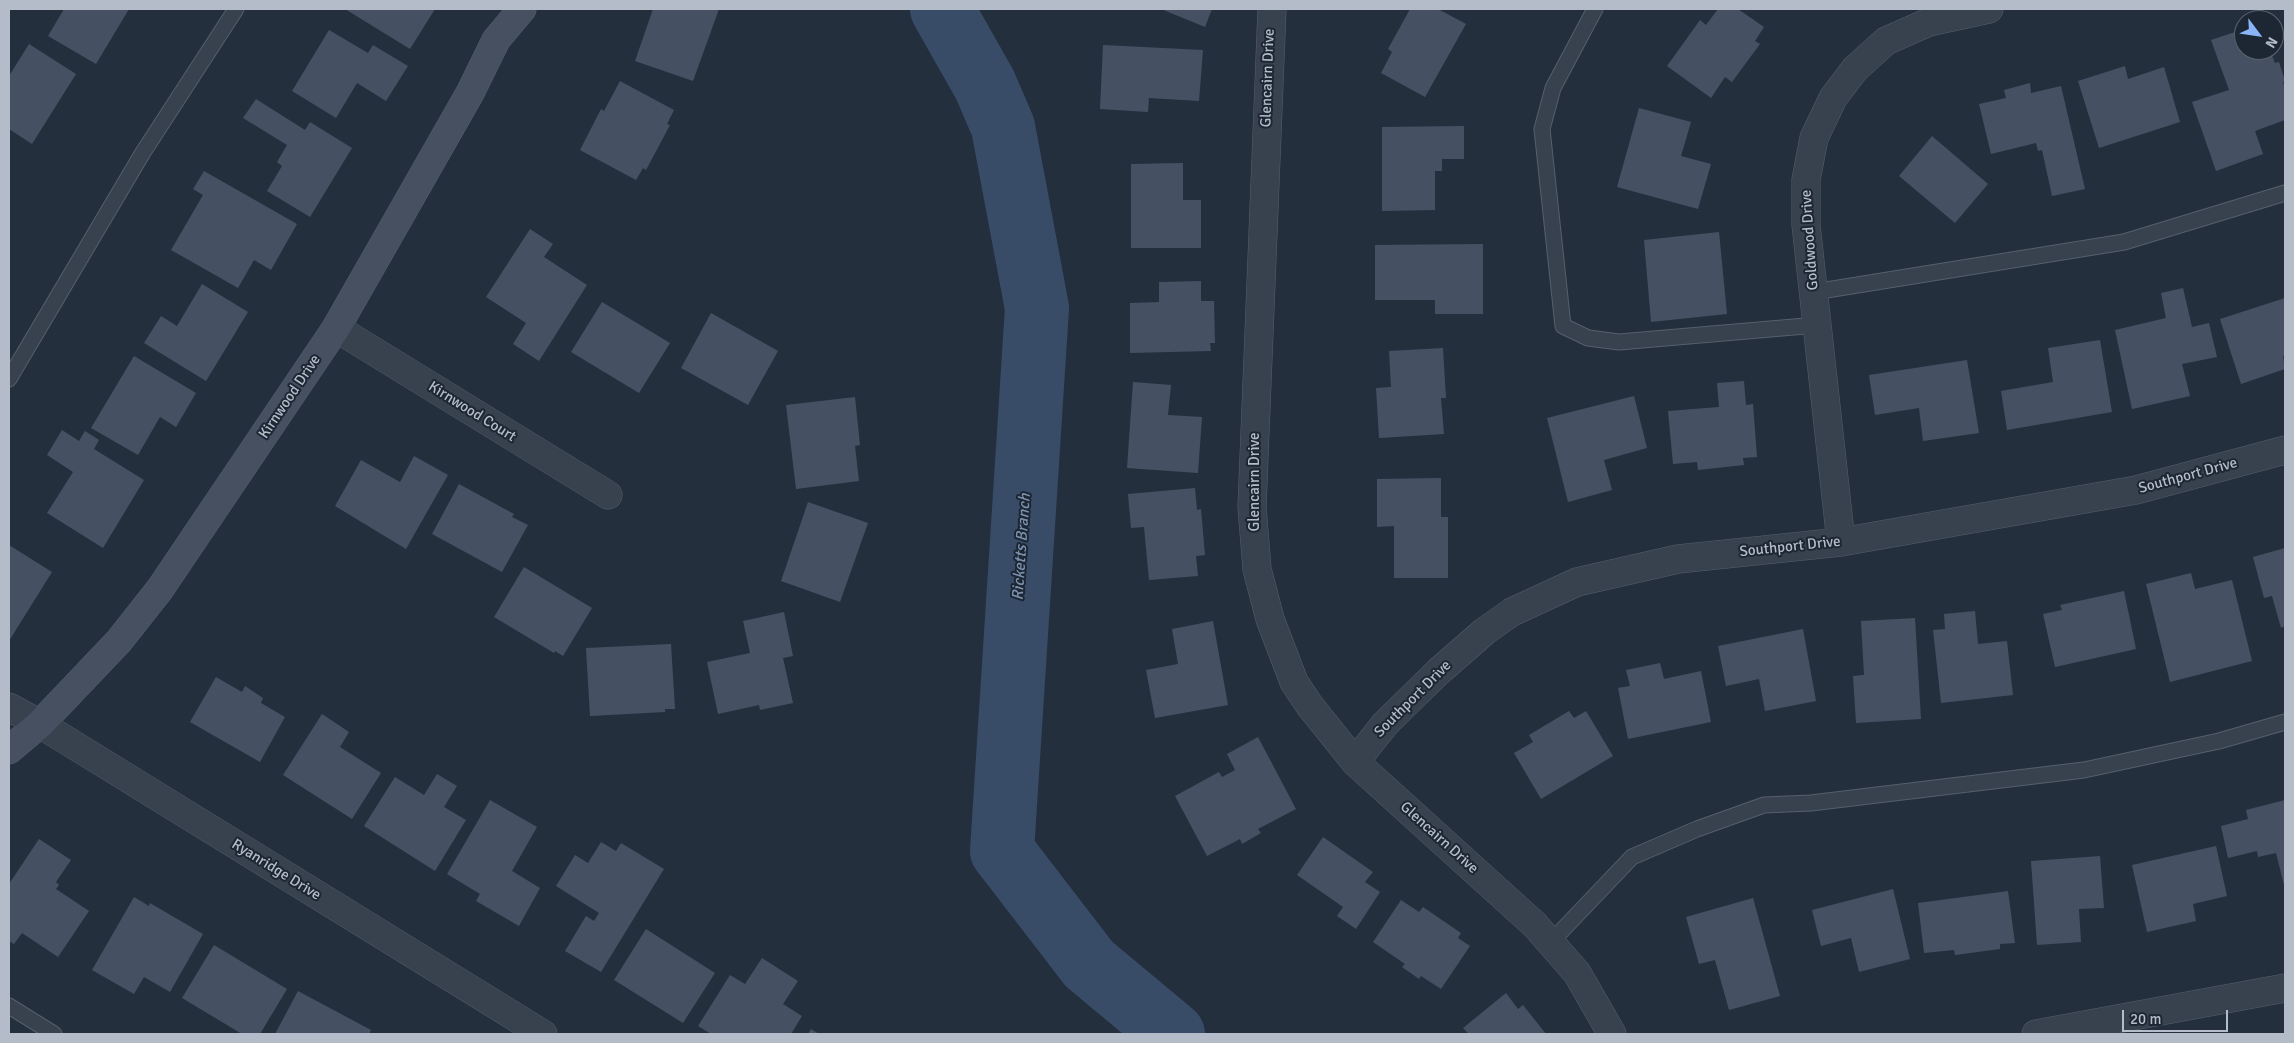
<!DOCTYPE html>
<style>
body{margin:0}
#map{position:relative;width:2294px;height:1043px;overflow:hidden;background:#242f3e;font-family:Signika,sans-serif}
canvas{display:block}
.frame{position:absolute;inset:0;border:10px solid #b4bcc9;pointer-events:none}
.north{position:absolute;left:2234px;top:10px;width:50px;height:50px;box-sizing:border-box;background:#1d2633;border:1px solid #59626f;border-radius:50%;rotate:121deg;font-size:14px;font-weight:700;line-height:20px;text-align:center;color:#b4bcc9}
.north::after{content:'';display:block;margin:auto;width:18px;height:22px;background:#8ab4f8;clip-path:polygon(50% 0,100% 100%,50% 72%,0 100%)}
.scale{position:absolute;left:2122px;top:1010px;width:106px;height:22px;box-sizing:border-box;border:2px solid #b4bcc9;border-top:0;padding-left:6px;font-size:15px;line-height:18px;white-space:nowrap;color:#b4bcc9;-webkit-text-stroke:4px #1d2633;paint-order:stroke}
</style>
<div id="map">
<canvas width="2294" height="1043"></canvas>
<div class="frame"></div>
<div class="north">N</div>
<div class="scale">20 m</div>
</div>
<script>
const ctx = document.querySelector('canvas').getContext('2d');
ctx.lineJoin = 'round';
const shape = rows => new Path2D(rows.map(r => 'M' + r).join(''));
function trace(path, color, width, dash) { ctx.strokeStyle = color; ctx.lineWidth = width; ctx.lineCap = dash ? 'butt' : 'round'; ctx.setLineDash(dash || []); ctx.stroke(path); }
function fill(path, color) { ctx.fillStyle = color; ctx.fill(path, 'evenodd'); }
function drawText(font, color, halo, rows, align = 'center') {
  ctx.font = font + ' Signika,sans-serif'; ctx.lineWidth = 4; ctx.setLineDash([]); ctx.textBaseline = 'middle'; ctx.strokeStyle = halo; ctx.fillStyle = color; for (const [text, x, y, turn = 0] of rows) {
    ctx.save(); ctx.translate(x, y); ctx.rotate((+turn || 0) * Math.PI / 180); ctx.textAlign = isNaN(turn) ? turn : align; if (halo) ctx.strokeText(text, 0, 0); ctx.fillText(text, 0, 0); ctx.restore();
  }
}
trace(shape([
 [942,9,985,85,1003,127,1037,308,1002,851,1089,964,1173,1034]
]), '#394c67', 64);
fill(shape([
 [64,9,129,9,96,64,48,36],
 [345,9,435,9,410,49],
 [653,9,719,9,693,81,635,61],
 [1161,9,1212,9,1205,27],
 [1410,9,1438,9,1466,24,1425,97,1381,73,1392,52,1388,49],
 [1718,9,1738,9,1764,27,1755,41,1760,44,1732,82,1725,77,1711,98,1667,66,1700,20,1706,25],
 [2244,29,2244,50,2270,50,2275,63,2279,62,2285,81,2283,82,2285,89,2285,120,2255,131,2263,154,2216,171,2192,102,2229,90,2211,40],
 [329,30,368,53,373,45,408,66,386,101,357,83,336,118,292,91],
 [29,44,76,74,32,144,9,129,9,76],
 [1103,45,1203,50,1199,101,1149,98,1148,112,1100,109],
 [2125,66,2128,79,2164,67,2180,122,2099,148,2078,81],
 [620,81,674,110,667,124,670,125,646,170,643,168,636,180,580,150,601,109,604,111],
 [2030,83,2031,93,2061,86,2085,189,2052,196,2042,150,2038,151,2036,143,1991,154,1979,104,2006,98,2004,90],
 [256,99,305,130,310,122,352,148,310,217,267,191,282,166,277,162,287,145,243,118],
 [1639,108,1691,122,1681,156,1711,164,1698,209,1617,187],
 [1464,126,1464,159,1442,159,1442,171,1435,171,1435,210,1382,211,1382,127],
 [1932,136,1988,184,1955,223,1899,176],
 [1183,163,1183,200,1201,200,1201,248,1131,248,1131,164],
 [204,171,297,224,271,270,254,260,238,288,171,250,203,195,193,189],
 [530,229,553,244,544,257,587,285,539,361,513,344,526,323,486,297],
 [1719,232,1727,314,1651,322,1644,240],
 [1483,244,1483,314,1435,314,1435,300,1375,300,1375,245],
 [1201,281,1201,301,1214,301,1215,343,1210,343,1211,351,1130,353,1130,303,1159,302,1159,282],
 [202,284,248,312,206,381,144,343,161,316,177,326],
 [2183,288,2192,327,2209,323,2217,357,2182,364,2190,396,2132,409,2115,330,2166,318,2161,293],
 [2285,298,2285,355,2283,356,2285,369,2241,384,2220,319],
 [602,302,670,343,639,393,571,352],
 [711,313,778,351,748,405,681,368],
 [2100,340,2112,412,2007,430,2001,391,2053,382,2048,348],
 [1443,348,1446,398,1441,398,1444,434,1379,438,1376,388,1391,387,1389,351],
 [134,356,196,393,176,427,160,417,138,455,91,428],
 [1967,360,1979,433,1923,441,1919,408,1875,415,1869,375],
 [1744,381,1746,405,1753,404,1757,457,1743,458,1744,465,1698,470,1697,462,1673,464,1668,411,1719,407,1717,383],
 [1133,382,1171,385,1168,415,1202,417,1198,473,1127,468],
 [1634,396,1647,448,1604,460,1612,490,1568,502,1547,418],
 [855,397,860,445,855,446,859,481,796,489,786,405],
 [62,430,79,441,85,431,99,440,94,449,144,480,103,548,47,513,73,472,47,455],
 [414,456,448,475,406,549,335,506,361,460,400,482],
 [1441,478,1441,517,1448,517,1448,578,1394,578,1394,526,1377,527,1377,479],
 [459,484,514,514,512,517,528,525,502,572,432,534],
 [1195,488,1197,510,1201,509,1205,555,1196,556,1198,576,1149,580,1144,527,1131,528,1128,494],
 [808,502,868,523,840,602,781,581],
 [9,545,52,572,9,641],
 [2285,548,2285,626,2281,628,2272,596,2264,598,2253,557],
 [524,567,592,608,563,656,555,651,554,653,494,617],
 [2191,573,2195,589,2232,580,2252,661,2170,682,2146,584],
 [2124,591,2136,649,2055,667,2043,614,2062,610,2060,605],
 [1975,611,1978,644,2007,641,2013,695,1941,703,1933,630,1945,629,1944,614],
 [784,612,793,656,783,658,793,703,760,710,759,705,718,714,707,662,750,653,743,621],
 [1915,618,1921,719,1856,723,1853,676,1864,675,1861,621],
 [1213,621,1228,705,1155,718,1146,670,1178,664,1172,629],
 [1803,629,1816,701,1765,711,1759,679,1726,686,1718,646],
 [671,644,675,709,665,709,665,712,590,716,586,648],
 [1660,663,1664,679,1701,671,1711,722,1628,739,1618,688,1630,686,1626,670],
 [216,677,242,692,245,686,263,698,261,703,285,717,260,762,190,722],
 [1569,711,1574,718,1586,711,1613,756,1541,799,1514,753,1533,742,1529,735],
 [322,714,349,732,340,747,381,773,352,819,283,775],
 [1258,737,1296,809,1258,829,1261,833,1242,844,1240,839,1207,856,1175,796,1219,772,1222,777,1235,770,1227,754],
 [437,774,457,786,444,807,466,820,435,871,364,826,395,777,424,795],
 [490,800,537,827,512,871,540,888,519,926,476,901,480,894,447,874],
 [2285,800,2285,889,2276,853,2258,857,2257,851,2228,858,2221,826,2248,819,2246,810],
 [1323,837,1373,872,1365,882,1380,892,1356,929,1337,916,1343,907,1297,875],
 [39,839,71,860,56,882,59,885,56,889,89,911,58,957,22,933,14,944,9,941,9,884],
 [601,842,616,851,621,843,664,869,601,972,565,951,586,916,594,921,599,913,556,886,575,855,588,863],
 [2216,846,2227,896,2193,904,2196,921,2147,932,2132,865],
 [2100,856,2104,908,2079,909,2081,942,2037,945,2031,861],
 [1893,889,1910,959,1859,972,1851,938,1821,946,1812,910],
 [2008,891,2015,943,2000,944,2000,949,1955,955,1954,950,1924,953,1918,903],
 [134,897,149,906,150,903,203,934,170,992,144,977,134,994,92,970],
 [1753,898,1780,996,1729,1010,1715,960,1699,964,1686,917],
 [1401,900,1419,912,1423,907,1461,933,1458,938,1470,946,1441,989,1421,976,1419,979,1402,967,1405,964,1373,942],
 [646,929,715,973,683,1023,614,980],
 [214,945,287,989,260,1034,242,1034,182,998],
 [762,958,798,981,783,1004,802,1016,791,1034,711,1034,698,1026,730,975,745,984],
 [298,991,371,1030,369,1034,275,1034],
 [1506,993,1518,1009,1523,1005,1546,1034,1469,1034,1463,1028],
 [811,1029,819,1034,808,1034]
]), '#455162');
const lane = shape([
 [1595,9,1553,88,1542,129,1563,326,1588,338,1619,342,1817,325],
 [1814,292,2124,242,2285,193],
 [9,379,142,154,236,9],
 [1550,943,1632,857,1697,829,1764,805,1811,803,2084,770,2219,741,2285,722],
 [9,1006,54,1034]
]);
const street = shape([
 [1272,9,1252,507,1257,569,1270,619,1294,682,1310,706,1355,762,1535,925,1577,973,1612,1034],
 [336,328,608,495],
 [1841,542,1806,225,1806,180,1814,138,1833,98,1855,69,1886,41,1929,22,1989,9],
 [9,707,40,724,543,1034],
 [1355,762,1385,724,1438,672,1485,631,1512,612,1577,582,1678,559,1841,542,2136,490,2285,450],
 [2036,1034,2285,988]
]);
const secondary = shape([
 [9,750,40,724,119,641,160,589,336,328,470,93,496,40,522,9]
]);
trace(lane, '#565f6c', 17);
trace(street, '#565f6c', 29);
trace(secondary, '#565f6c', 29);
trace(lane, '#38414e', 15);
trace(street, '#38414e', 28);
trace(secondary, '#465061', 28);
drawText('15px', '#b4bcc9', '#1d2633', [
 ["Glencairn Drive",1268,78,-88],
 ["Goldwood Drive",1810,240,-94],
 ["Kirnwood Drive",290,397,-56],
 ["Kirnwood Court",472,412,32],
 ["Southport Drive",2188,476,-15],
 ["Glencairn Drive",1255,482,-90],
 ["Southport Drive",1790,547,-6],
 ["Southport Drive",1413,699,-45],
 ["Glencairn Drive",1439,838,42],
 ["Ryanridge Drive",276,870,32]
]);
drawText('italic 16px', '#7c92b1', '#1d2633', [
 ["Ricketts Branch",1022,547,-86]
]);
</script>
